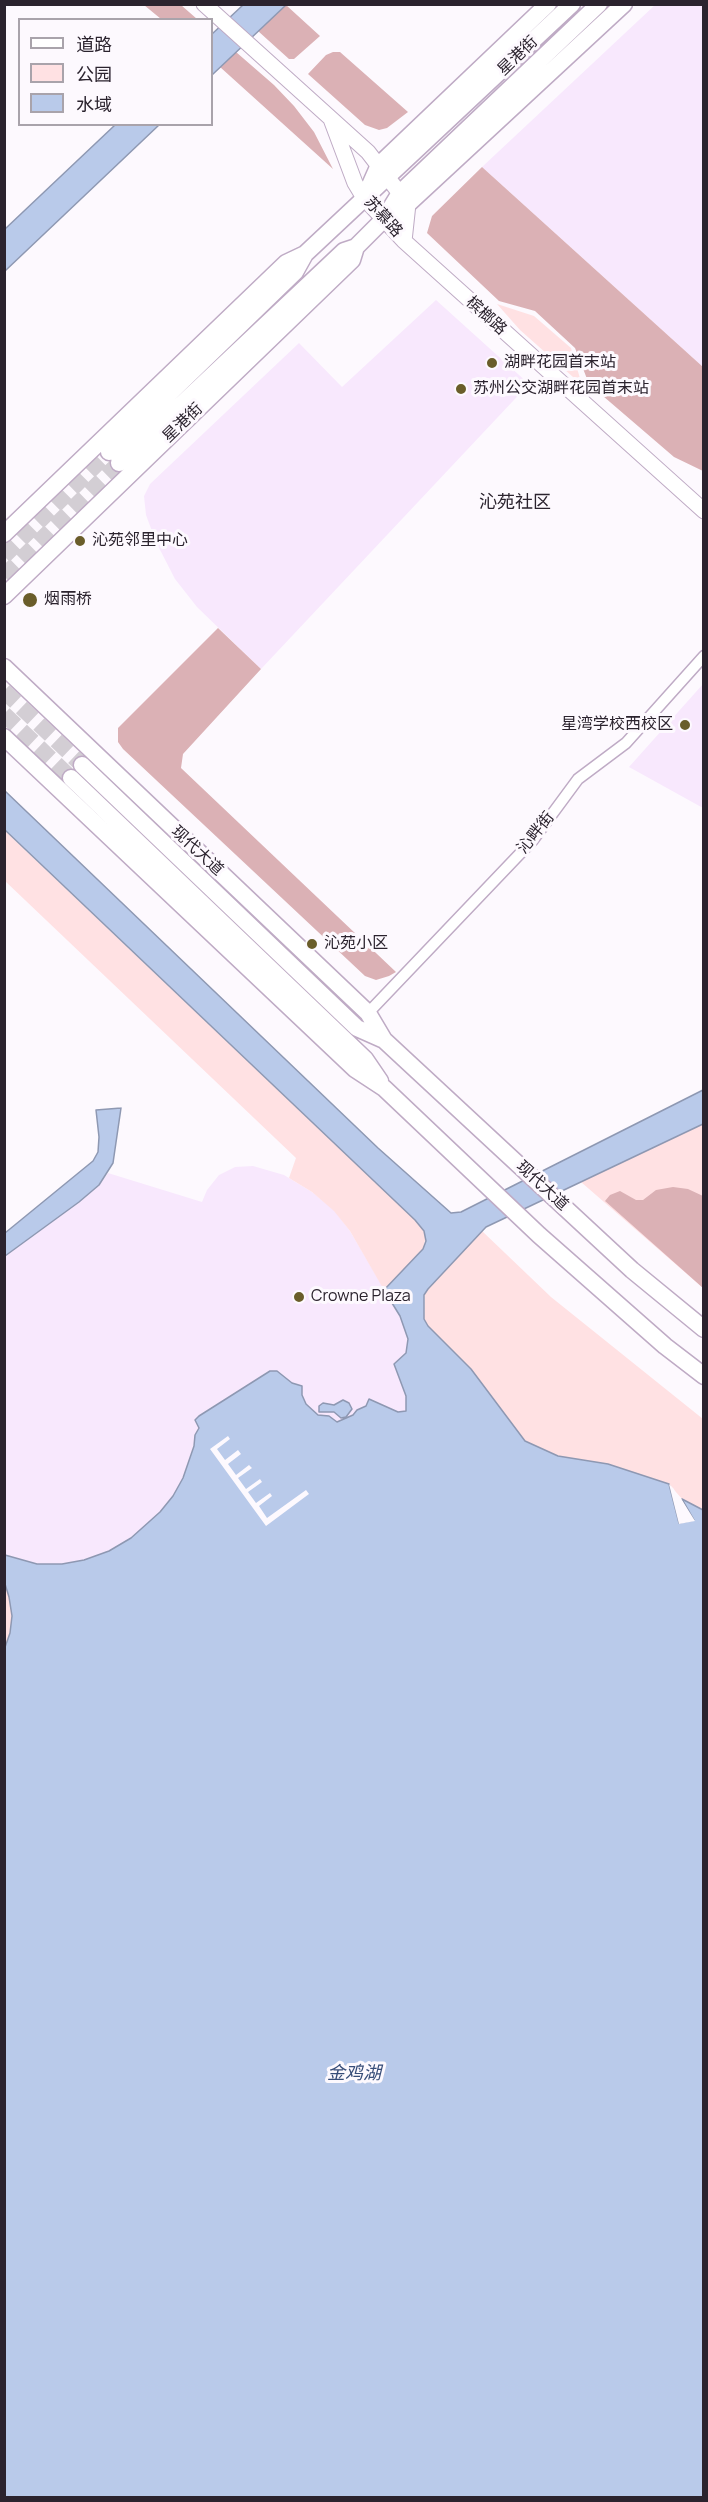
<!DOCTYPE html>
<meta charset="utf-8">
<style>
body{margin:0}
#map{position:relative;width:708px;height:2502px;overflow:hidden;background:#fdf9fe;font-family:Manrope,"Noto Sans SC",sans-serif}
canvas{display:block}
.frame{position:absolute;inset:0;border:6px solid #2b232e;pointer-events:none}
.legend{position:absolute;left:18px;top:18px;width:195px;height:108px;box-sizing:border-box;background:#fdf9fe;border:2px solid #a9a3ab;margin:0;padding:8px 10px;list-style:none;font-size:18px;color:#2b232e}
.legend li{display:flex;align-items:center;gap:12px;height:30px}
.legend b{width:30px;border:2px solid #a9a3ab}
</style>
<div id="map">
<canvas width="708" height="2502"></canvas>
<div class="frame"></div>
<ul class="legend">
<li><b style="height:8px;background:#fff"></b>道路</li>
<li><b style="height:16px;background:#ffe1e3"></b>公园</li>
<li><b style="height:16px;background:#b9caea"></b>水域</li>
</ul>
</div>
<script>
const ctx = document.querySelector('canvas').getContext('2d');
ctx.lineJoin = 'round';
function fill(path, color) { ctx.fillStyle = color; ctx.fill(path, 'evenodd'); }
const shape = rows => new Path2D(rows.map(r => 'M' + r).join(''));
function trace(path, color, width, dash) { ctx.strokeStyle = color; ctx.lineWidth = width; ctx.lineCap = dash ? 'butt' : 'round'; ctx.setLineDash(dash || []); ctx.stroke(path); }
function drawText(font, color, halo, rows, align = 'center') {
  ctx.font = font + ' Manrope,"Noto Sans SC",sans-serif'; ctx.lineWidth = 6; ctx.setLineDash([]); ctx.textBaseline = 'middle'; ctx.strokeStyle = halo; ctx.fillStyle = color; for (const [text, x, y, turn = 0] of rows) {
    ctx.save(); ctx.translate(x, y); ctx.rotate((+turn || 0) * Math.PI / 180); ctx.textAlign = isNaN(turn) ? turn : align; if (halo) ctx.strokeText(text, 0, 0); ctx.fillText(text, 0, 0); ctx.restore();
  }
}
fill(shape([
 [655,5,703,5,703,367,482,167],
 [436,300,529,384,261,669,197,607,175,579,156,542,146,515,144,496,150,484,299,343,342,387],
 [703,684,703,808,629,767],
 [253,1166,284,1175,312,1192,334,1210,350,1231,400,1316,408,1339,406,1353,394,1364,406,1396,406,1411,398,1412,369,1399,366,1406,355,1412,353,1415,337,1422,326,1415,318,1415,306,1404,302,1395,302,1386,292,1383,277,1371,267,1372,198,1424,199,1428,183,1478,173,1496,160,1512,131,1538,109,1551,84,1560,62,1564,37,1564,5,1555,5,1256,79,1202,99,1185,108,1173,202,1202,207,1190,219,1175,235,1167]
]), '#f8e8fd');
fill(shape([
 [497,304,534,316,571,348,582,385,520,330],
 [4,830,420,1225,426,1236,423,1249,384,1290,350,1231,334,1211,312,1192,289,1178,296,1158,5,881],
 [703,1124,703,1288,581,1182],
 [482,1231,551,1297,703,1419,703,1510,682,1499,669,1484,608,1464,558,1456,525,1441,471,1369,428,1326,424,1319,425,1293],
 [5,1584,9,1597,12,1616,10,1633,5,1650]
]), '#ffe1e3');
fill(shape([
 [144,5,181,5,197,19,161,19],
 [286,5,320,36,294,59,289,59,258,31],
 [236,52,274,85,294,106,314,132,333,169,220,67],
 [333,52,340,52,408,112,387,128,379,130,365,125,308,74,326,55],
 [482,167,703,367,703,471,674,457,589,384,575,348,535,311,499,301,427,233,432,216],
 [218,628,261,669,183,754,181,768,396,972,389,976,376,980,365,976,123,749,118,742,118,728],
 [673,1187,688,1189,703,1196,703,1288,605,1201,610,1195,620,1191,636,1200,643,1200,656,1190]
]), '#dbb1b5');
const water = shape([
 [243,5,286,5,212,75,212,34,243,5],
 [115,125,159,125,5,271,5,229,115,125],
 [4,790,378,1148,451,1213,461,1212,703,1090,703,1124,486,1227,428,1289,424,1295,424,1319,428,1326,471,1369,525,1441,558,1456,608,1464,669,1484,679,1523,694,1520,682,1499,703,1510,703,2497,5,2497,4,1650,10,1633,12,1616,9,1597,5,1584,5,1555,37,1564,62,1564,84,1560,109,1551,131,1538,160,1512,173,1496,183,1478,194,1446,195,1435,199,1428,195,1420,199,1416,270,1371,277,1371,292,1383,302,1386,302,1395,306,1404,318,1415,329,1416,337,1422,353,1415,357,1410,366,1406,369,1399,398,1412,406,1411,406,1396,394,1364,406,1353,408,1339,400,1316,384,1290,423,1249,426,1241,424,1231,415,1220,5,830,4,790],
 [121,1108,113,1163,99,1185,79,1202,5,1256,5,1233,93,1161,98,1152,99,1137,96,1110,121,1108],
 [343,1400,349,1403,352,1409,346,1417,341,1418,334,1412,319,1412,319,1406,323,1403,334,1405,343,1400]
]);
fill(water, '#b9caea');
trace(water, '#8e98b2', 1.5);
fill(shape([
 [228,1436,230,1439,217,1449,225,1460,238,1450,241,1454,228,1464,236,1475,249,1465,252,1468,238,1478,246,1489,260,1479,262,1482,248,1492,256,1503,270,1493,272,1496,259,1506,267,1518,306,1490,309,1494,266,1526,210,1449],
 [669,1484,674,1489,681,1520,690,1518,680,1501,680,1497,695,1521,679,1524]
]), '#fdf9fe');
trace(shape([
 [4,556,109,452],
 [4,576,119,463],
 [4,691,82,765],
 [4,714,71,778]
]), '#d3ced4', 16, [16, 8]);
const minor = shape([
 [368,1013,533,840,578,779,626,743,704,656]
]);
const secondary = shape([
 [204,4,368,152,408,204,404,241],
 [331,119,355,183,364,198,404,241,704,511]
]);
const primary = shape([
 [367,192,379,165,548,4],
 [387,217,408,204,624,4],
 [109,452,295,272,305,254],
 [119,463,344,251,356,247],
 [4,534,286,263,305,254,572,4],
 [4,596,352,260,356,247,384,219,400,193,599,4],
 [4,667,368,1013,384,1040,632,1270,704,1329],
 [4,737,355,1069,384,1088,539,1235,665,1346,704,1376],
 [82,765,357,1028,384,1040],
 [71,778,365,1059,380,1081]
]);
trace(minor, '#bfabc5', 13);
trace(secondary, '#bfabc5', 17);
trace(primary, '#bfabc5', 19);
trace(minor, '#fff', 10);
trace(secondary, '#fff', 15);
trace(primary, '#fff', 16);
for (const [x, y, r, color] of [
 [492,363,6,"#6a5d2a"],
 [461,389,6,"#6a5d2a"],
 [80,541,6,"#6a5d2a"],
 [30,600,8,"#6a5d2a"],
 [685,725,6,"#6a5d2a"],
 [312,944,6,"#6a5d2a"],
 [299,1297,6,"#6a5d2a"]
]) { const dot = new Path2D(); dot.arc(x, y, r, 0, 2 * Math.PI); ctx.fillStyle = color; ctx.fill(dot); trace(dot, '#fdf9fe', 2); }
drawText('16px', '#2b232e', '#fdf9fe', [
 ["星港街",518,56,-44],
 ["苏慕路",383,217,48],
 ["槟榔路",486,316,42],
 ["星港街",183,423,-44],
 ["沁畔街",536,833,-51],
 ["现代大道",197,851,43],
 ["现代大道",542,1186,43]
]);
drawText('16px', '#2b232e', '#fdf9fe', [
 ["湖畔花园首末站",504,363],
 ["苏州公交湖畔花园首末站",473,389],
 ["沁苑邻里中心",92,541],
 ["烟雨桥",44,600],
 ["星湾学校西校区",673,725,"right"],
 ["沁苑小区",324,944],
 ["Crowne Plaza",311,1297]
], 'left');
drawText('18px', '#2b232e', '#fdf9fe', [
 ["沁苑社区",515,503]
]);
drawText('italic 18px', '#364c78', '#fdf9fe', [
 ["金鸡湖",354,2074]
]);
</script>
